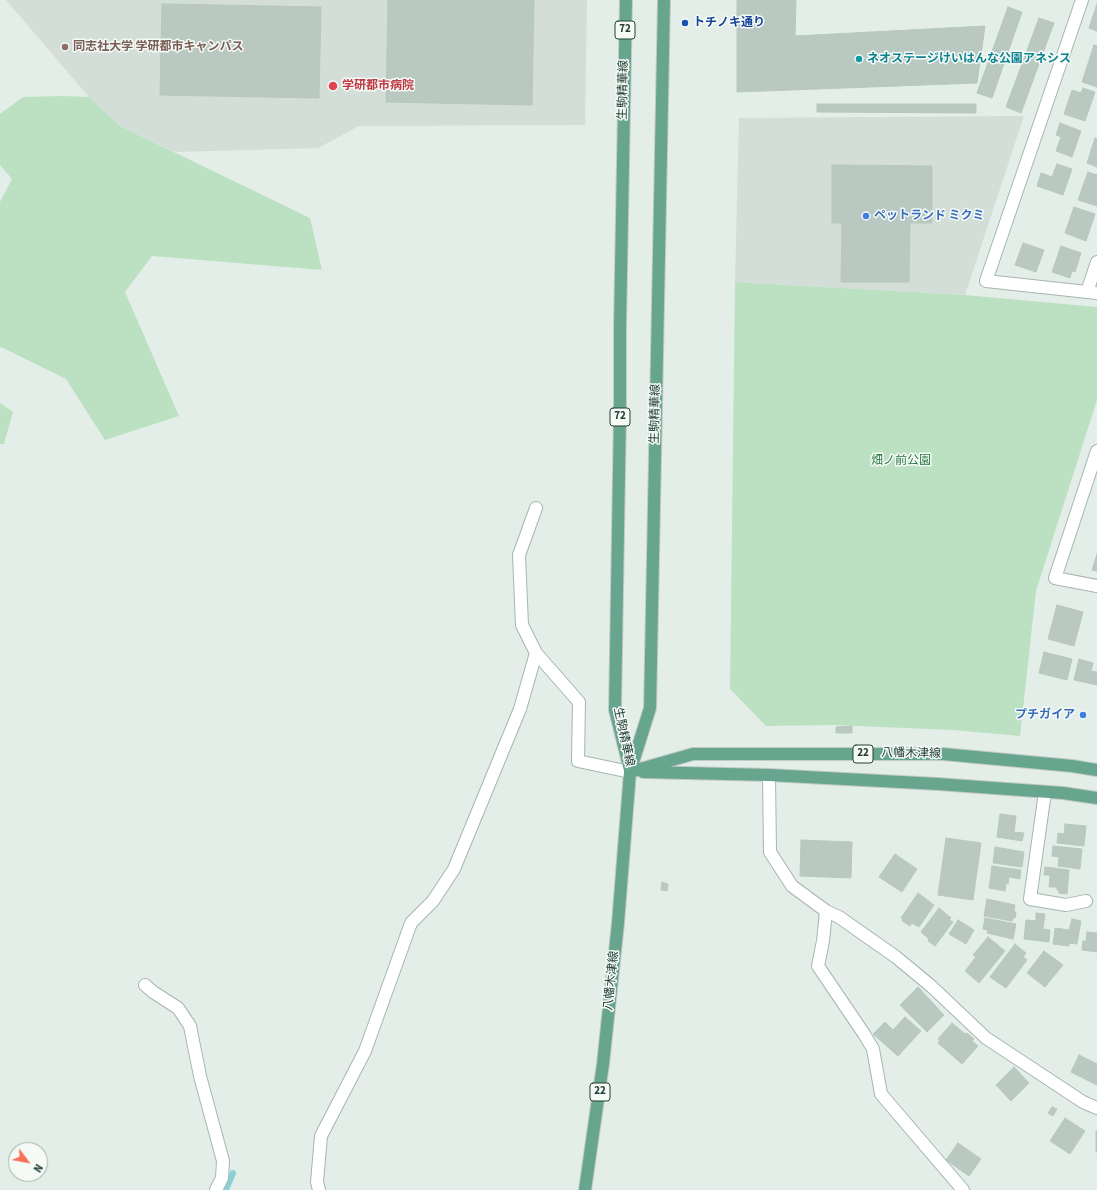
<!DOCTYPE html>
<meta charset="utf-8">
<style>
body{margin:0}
#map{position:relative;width:1097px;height:1190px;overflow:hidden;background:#e4eee8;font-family:"Source Sans 3",sans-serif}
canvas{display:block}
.north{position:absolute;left:8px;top:1142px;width:40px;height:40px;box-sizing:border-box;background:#f5faf7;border:1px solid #a1b0a9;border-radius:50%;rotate:122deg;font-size:11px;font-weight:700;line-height:16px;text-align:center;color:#224035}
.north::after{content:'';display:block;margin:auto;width:14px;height:18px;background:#f77159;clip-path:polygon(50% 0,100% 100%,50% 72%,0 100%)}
</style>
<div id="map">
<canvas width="1097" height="1190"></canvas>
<div class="north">N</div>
</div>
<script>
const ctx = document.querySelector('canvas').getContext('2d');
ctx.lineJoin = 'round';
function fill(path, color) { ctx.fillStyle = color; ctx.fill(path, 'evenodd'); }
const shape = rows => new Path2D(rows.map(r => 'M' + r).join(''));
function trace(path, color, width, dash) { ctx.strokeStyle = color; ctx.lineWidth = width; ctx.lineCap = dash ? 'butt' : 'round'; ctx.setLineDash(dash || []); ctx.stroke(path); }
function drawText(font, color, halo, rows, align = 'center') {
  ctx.font = font + ' "Source Sans 3","Noto Sans JP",sans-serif'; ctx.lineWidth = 3; ctx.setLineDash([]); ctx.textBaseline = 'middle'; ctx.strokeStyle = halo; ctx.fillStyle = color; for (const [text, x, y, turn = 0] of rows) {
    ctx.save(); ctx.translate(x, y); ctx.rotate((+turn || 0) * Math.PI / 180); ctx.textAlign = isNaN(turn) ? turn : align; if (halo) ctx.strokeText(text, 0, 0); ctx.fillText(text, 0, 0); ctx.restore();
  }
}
fill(shape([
 [6,0,587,0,585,125,359,126,318,148,175,152,120,126,89,97],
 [1024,116,965,295,735,282,739,118]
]), '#d2ded7');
fill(shape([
 [63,96,89,97,120,126,310,218,322,270,152,256,125,292,179,416,105,440,66,379,1,347,0,348,0,202,12,179,0,165,0,114,23,97],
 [735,282,965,295,1097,307,1097,400,1036,591,1020,736,953,730,833,725,766,726,730,689],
 [0,403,13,412,4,444,0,444]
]), '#bce0c2');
trace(shape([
 [226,1190,233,1173]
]), '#8ad0d4', 6);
const building = shape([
 [388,0,534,0,532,105,386,102,388,0],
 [737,0,796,0,795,36,985,26,977,83,737,92,737,0],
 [162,4,321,7,319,98,160,95,162,4],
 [1097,4,1097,31,1089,28,1097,4],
 [1008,7,1022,12,992,98,977,93,1008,7],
 [1039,18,1054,23,1021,113,1006,107,1039,18],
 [1094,45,1097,46,1097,87,1082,82,1094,45],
 [1083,88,1095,92,1085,121,1064,114,1072,90,1081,93,1083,88],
 [817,104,976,104,976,113,817,112,817,104],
 [1060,123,1081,131,1072,157,1056,151,1061,137,1056,135,1060,123],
 [1095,138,1097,139,1097,167,1087,163,1095,138],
 [1057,164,1072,169,1063,195,1037,186,1041,173,1052,177,1057,164],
 [832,165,932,166,932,223,910,223,909,282,841,282,842,223,832,223,832,165],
 [1088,172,1097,175,1097,206,1078,200,1088,172],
 [1074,207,1095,214,1086,241,1065,233,1074,207],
 [1023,243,1044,250,1036,272,1015,265,1023,243],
 [1061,246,1081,253,1075,272,1072,271,1070,278,1052,272,1061,246],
 [1097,554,1097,571,1092,570,1097,554],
 [1057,605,1083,612,1074,646,1048,639,1057,605],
 [1044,652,1072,659,1067,680,1039,673,1044,652],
 [1079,659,1093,663,1091,671,1097,672,1097,685,1074,680,1079,659],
 [852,726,852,733,836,733,836,727,852,726],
 [1000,814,1016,816,1014,832,1024,833,1022,841,997,837,1000,814],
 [1065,824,1086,826,1084,846,1057,843,1058,833,1064,834,1065,824],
 [946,838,981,843,973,900,938,895,946,838],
 [801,840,852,842,851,878,800,876,801,840],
 [1053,846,1082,849,1080,869,1058,866,1059,857,1052,856,1053,846],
 [995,847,1024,852,1022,867,993,863,995,847],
 [895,854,917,869,902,892,879,877,895,854],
 [992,866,1021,870,1020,879,1009,877,1008,884,1006,883,1005,891,989,888,992,866],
 [1045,867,1069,870,1067,894,1059,893,1059,890,1057,890,1057,887,1049,887,1050,875,1044,875,1045,867],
 [662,882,668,884,667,891,661,890,662,882],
 [918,893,934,905,919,927,912,923,910,926,902,921,903,919,901,918,918,893],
 [987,899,1015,905,1014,912,1016,912,1015,918,1013,918,1012,921,984,916,987,899],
 [939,908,951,918,949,920,953,922,935,946,928,941,929,939,921,932,939,908],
 [1036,913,1045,914,1043,929,1050,930,1049,942,1024,939,1026,920,1036,921,1036,913],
 [985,918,1016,924,1013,939,987,933,988,930,983,929,985,918],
 [1072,919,1081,921,1077,944,1069,943,1069,946,1053,944,1055,928,1069,930,1072,919],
 [958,920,974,930,966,944,949,934,958,920],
 [1087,932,1097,933,1097,952,1082,950,1083,941,1086,941,1087,932],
 [988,937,1005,951,979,983,965,971,976,957,973,955,988,937],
 [1015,944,1026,953,1023,957,1027,960,1006,988,990,977,1015,944],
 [1044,951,1063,965,1045,987,1027,973,1044,951],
 [918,987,944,1015,927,1032,900,1005,918,987],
 [905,1017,921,1031,898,1056,873,1034,885,1022,893,1030,905,1017],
 [952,1023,965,1034,967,1033,974,1039,972,1041,978,1046,962,1064,938,1043,940,1040,938,1039,952,1023],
 [1079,1055,1097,1064,1097,1085,1071,1072,1079,1055],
 [1014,1067,1029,1083,1011,1101,996,1085,1014,1067],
 [1052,1107,1057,1109,1053,1116,1048,1113,1052,1107],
 [1065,1118,1085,1131,1070,1154,1050,1141,1065,1118],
 [1096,1131,1097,1131,1097,1152,1096,1152,1096,1131],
 [958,1143,981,1159,969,1176,946,1160,958,1143]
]);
fill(building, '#b9c9c1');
trace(building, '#b6c8bf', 1);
const minor = shape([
 [1082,0,986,281,1097,293],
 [1087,292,1097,262],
 [1097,451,1055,578,1097,586],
 [536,508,519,555,522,625,536,653,579,702,578,761,630,772],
 [769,775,770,852,792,886,826,911,839,917,896,957,931,986,986,1038,1083,1102,1097,1108],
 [1045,792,1030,899,1066,905,1086,901],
 [826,911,823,941,818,966,864,1034,873,1049,881,1094,963,1190],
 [145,985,153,992,178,1008,190,1026,200,1076,223,1161,222,1178,216,1190],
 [319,1190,317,1182,321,1136,365,1051,411,923,433,901,454,869,520,709,536,653]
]);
const major = shape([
 [626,0,620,326,620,412,615,710,630,770],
 [630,772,693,754,943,754,1072,766,1097,770],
 [643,772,769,775,938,784,1063,793,1097,798],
 [585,1190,603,1064,618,923,630,772,650,708,664,0]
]);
trace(minor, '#a6b6af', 14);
trace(major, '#c1cac6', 14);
trace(minor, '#fff', 12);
trace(major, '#67a58f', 12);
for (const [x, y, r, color] of [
 [685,23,4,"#1a4fb4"],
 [65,47,4,"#8d6e63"],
 [859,59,4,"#0f9aa8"],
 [333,86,5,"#e0444e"],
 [866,216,4,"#3f7fe0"],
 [1083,715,4,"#3f7fe0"]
]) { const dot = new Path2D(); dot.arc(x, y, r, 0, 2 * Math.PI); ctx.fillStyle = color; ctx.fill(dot); trace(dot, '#f5faf7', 1.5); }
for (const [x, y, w] of [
 [625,30,20],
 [620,417,20],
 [863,754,20],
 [600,1092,20]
]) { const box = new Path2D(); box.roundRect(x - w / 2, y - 9, w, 18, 3); ctx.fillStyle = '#f5faf7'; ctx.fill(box); trace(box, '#224035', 1); }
drawText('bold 11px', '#224035', null, [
 ["72",625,30],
 ["72",620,417],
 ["22",863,754],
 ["22",600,1092]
]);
drawText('bold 12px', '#164399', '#f5faf7', [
 ["トチノキ通り",693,23]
], 'left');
drawText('bold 12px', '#785e54', '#f5faf7', [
 ["同志社大学 学研都市キャンパス",73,47]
], 'left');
drawText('bold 12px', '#0d838f', '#f5faf7', [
 ["ネオステージけいはんな公園アネシス",867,59]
], 'left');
drawText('bold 12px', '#be3a42', '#f5faf7', [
 ["学研都市病院",342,86]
], 'left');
drawText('12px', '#224035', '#f5faf7', [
 ["生駒精華線",624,90,-89],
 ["生駒精華線",656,414,-89],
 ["生駒精華線",623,737,78],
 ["八幡木津線",911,754,1],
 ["八幡木津線",612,981,-84]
]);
drawText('bold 12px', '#366cbe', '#f5faf7', [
 ["ペットランド ミクミ",874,216],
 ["プチガイア",1075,715,"right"]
], 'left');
drawText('12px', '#2b7942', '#f5faf7', [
 ["畑ノ前公園",901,461]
]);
</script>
